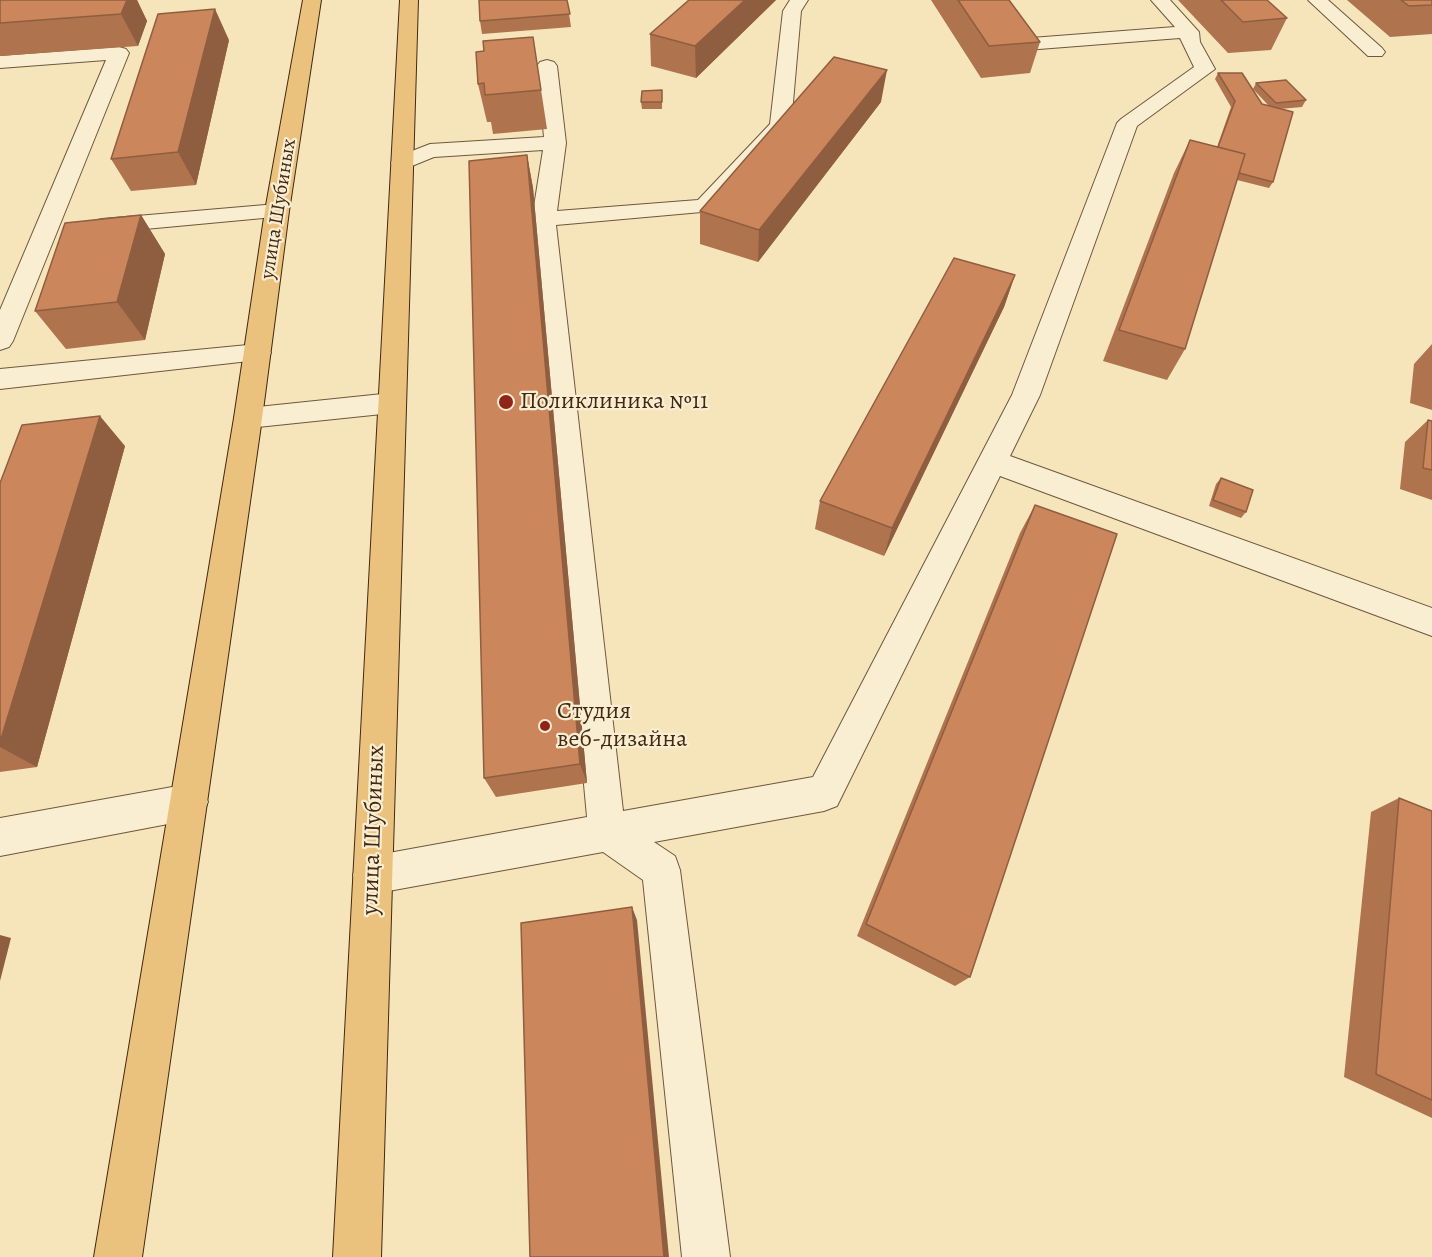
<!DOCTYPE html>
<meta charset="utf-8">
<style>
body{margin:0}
canvas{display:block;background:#f6e4ba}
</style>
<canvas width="1432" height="1257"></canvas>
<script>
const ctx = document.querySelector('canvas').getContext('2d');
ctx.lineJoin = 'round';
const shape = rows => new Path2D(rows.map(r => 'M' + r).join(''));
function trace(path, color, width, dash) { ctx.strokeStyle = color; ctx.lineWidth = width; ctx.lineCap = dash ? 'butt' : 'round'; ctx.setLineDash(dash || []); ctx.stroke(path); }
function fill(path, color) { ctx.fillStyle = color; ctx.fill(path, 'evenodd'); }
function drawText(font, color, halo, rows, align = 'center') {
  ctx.font = font + ' Alegreya,serif'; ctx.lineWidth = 4.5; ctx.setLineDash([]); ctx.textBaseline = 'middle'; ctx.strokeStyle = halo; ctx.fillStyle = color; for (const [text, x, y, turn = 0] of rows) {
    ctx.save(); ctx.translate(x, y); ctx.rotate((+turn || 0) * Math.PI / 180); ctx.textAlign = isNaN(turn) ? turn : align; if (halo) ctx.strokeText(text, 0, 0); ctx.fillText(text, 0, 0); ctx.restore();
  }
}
const minor = shape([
 [790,0,808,0,801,11,791,125,713,211,556,225,623,811,813,777,1012,395,1117,123,1121,119,1194,67,1180,38,1026,50,1019,48,983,0,1001,0,1031,38,1175,27,1151,0,1170,0,1199,32,1200,42,1215,69,1137,126,1040,395,1010,456,1432,608,1432,636,1000,476,837,806,824,811,654,842,675,856,680,870,730,1257,682,1257,643,880,603,852,372,894,358,889,353,875,358,861,372,856,587,817,532,219,543,150,434,157,402,170,394,168,391,163,394,158,430,144,544,137,537,66,540,62,547,60,554,62,557,66,566,143,557,211,698,200,770,124,783,11,790,0],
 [1308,0,1328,0,1382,48,1385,52,1382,56,1368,56,1308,0],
 [119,47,126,49,129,53,13,341,9,347,0,350,0,310,106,60,0,68,0,56,119,47],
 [277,204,285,206,289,211,285,216,102,233,94,231,90,226,94,221,102,219,277,204],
 [258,344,267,347,271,353,267,359,0,389,0,369,258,344],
 [392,393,402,396,406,403,402,410,392,413,248,428,238,425,234,418,238,411,248,408,392,393],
 [189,784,202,789,208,802,202,815,189,820,0,856,0,818,189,784]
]);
const major = shape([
 [303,0,321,0,289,211,262,418,142,1257,94,1257,234,418,265,211,303,0],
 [400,0,418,0,381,1257,333,1257,400,0]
]);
trace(minor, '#6e583d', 2);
trace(major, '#412913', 2);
fill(minor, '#f9edd2');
fill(major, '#ebc27d');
fill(shape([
 [0,0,137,0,147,21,138,46,0,56],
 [567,0,571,27,482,34,480,21],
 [689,0,776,0,696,78,651,66,650,34],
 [931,0,1009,0,1040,42,1030,73,981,78],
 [1178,0,1267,0,1287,18,1271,50,1228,53],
 [1347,0,1432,0,1432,34,1390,37],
 [533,37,547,129,493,134,491,122,487,122,478,84,484,51],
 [229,40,196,185,131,191,111,159],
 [1218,73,1262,104,1269,106,1253,89,1256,83,1306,100,1302,107,1280,109,1273,182,1269,188,1237,180,1185,349,1167,380,1103,361,1174,173,1190,140,1217,147,1231,107,1215,79],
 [662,90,662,109,642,109,641,102],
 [881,102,758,262,700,244,700,211],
 [527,155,533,188,587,783,496,797,484,778],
 [141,215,165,254,145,340,66,349,35,311],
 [1015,275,1004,307,884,556,815,529,820,501],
 [1432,344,1432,410,1410,403,1414,364],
 [1428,420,1432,421,1432,500,1400,489,1405,442],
 [125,446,37,767,0,772,0,483],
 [1221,478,1246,512,1241,518,1209,506,1216,484],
 [1035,505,970,977,955,986,857,936,1020,533],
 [1399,798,1432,811,1432,1118,1344,1077,1371,812]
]), '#af734e');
fill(shape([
 [127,0,137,0,147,21,138,46,121,14],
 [745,0,776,0,696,78,695,46],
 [215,9,229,40,196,185,178,152],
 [887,70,881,102,758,262,759,230],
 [527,155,533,188,587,783,580,764],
 [141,215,165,254,145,340,117,302],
 [1015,275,1004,307,884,556,892,528],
 [100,416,125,446,37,767,0,747,0,742],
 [632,907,637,920,669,1257,664,1257],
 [0,935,11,938,0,981]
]), '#8f5e40');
const building = shape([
 [0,0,127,0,121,14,0,23,0,0],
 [479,0,567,0,570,14,480,21,479,0],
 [689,0,745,0,695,46,650,34,689,0],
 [958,0,1009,0,1040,42,989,46,958,0],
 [1221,0,1267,0,1287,18,1243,22,1221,0],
 [1401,0,1432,0,1432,5,1409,6,1401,0],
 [215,9,178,152,111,159,158,14,215,9],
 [533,37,541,90,485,95,484,83,478,84,476,52,484,51,483,41,533,37],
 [834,57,887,70,759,230,700,211,834,57],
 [1218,73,1242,73,1262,104,1293,112,1273,182,1239,173,1245,154,1218,147,1235,101,1218,73],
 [1286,80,1306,100,1276,103,1256,83,1286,80],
 [662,90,662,102,641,102,642,91,662,90],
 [1190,140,1245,154,1185,349,1119,330,1190,140],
 [527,155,580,764,484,778,469,161,527,155],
 [141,215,117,302,35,311,65,223,141,215],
 [954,258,1015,275,892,528,820,501,954,258],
 [100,416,0,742,0,483,22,425,100,416],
 [1428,420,1432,421,1432,470,1423,468,1428,420],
 [1221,478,1253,490,1246,512,1213,500,1221,478],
 [1035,505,1117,534,970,977,866,924,1035,505],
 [1399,798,1432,811,1432,1100,1376,1074,1399,798],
 [632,907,664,1257,530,1257,521,923,632,907]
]);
fill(building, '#cc865b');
trace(building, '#8f5e40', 1.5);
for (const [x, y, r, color] of [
 [506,402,8,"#8f2418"],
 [545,726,6,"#8f2418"]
]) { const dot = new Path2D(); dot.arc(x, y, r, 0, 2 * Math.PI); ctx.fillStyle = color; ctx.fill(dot); trace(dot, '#f9edd2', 2); }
drawText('20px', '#412913', '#f9edd2', [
 ["улица Шубиных",279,209,-81]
]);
drawText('24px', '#412913', '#f9edd2', [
 ["Поликлиника №11",520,402],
 ["Студия",557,712],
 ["веб-дизайна",557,740]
], 'left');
drawText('24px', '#412913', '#f9edd2', [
 ["улица Шубиных",374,830,-88]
]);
</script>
